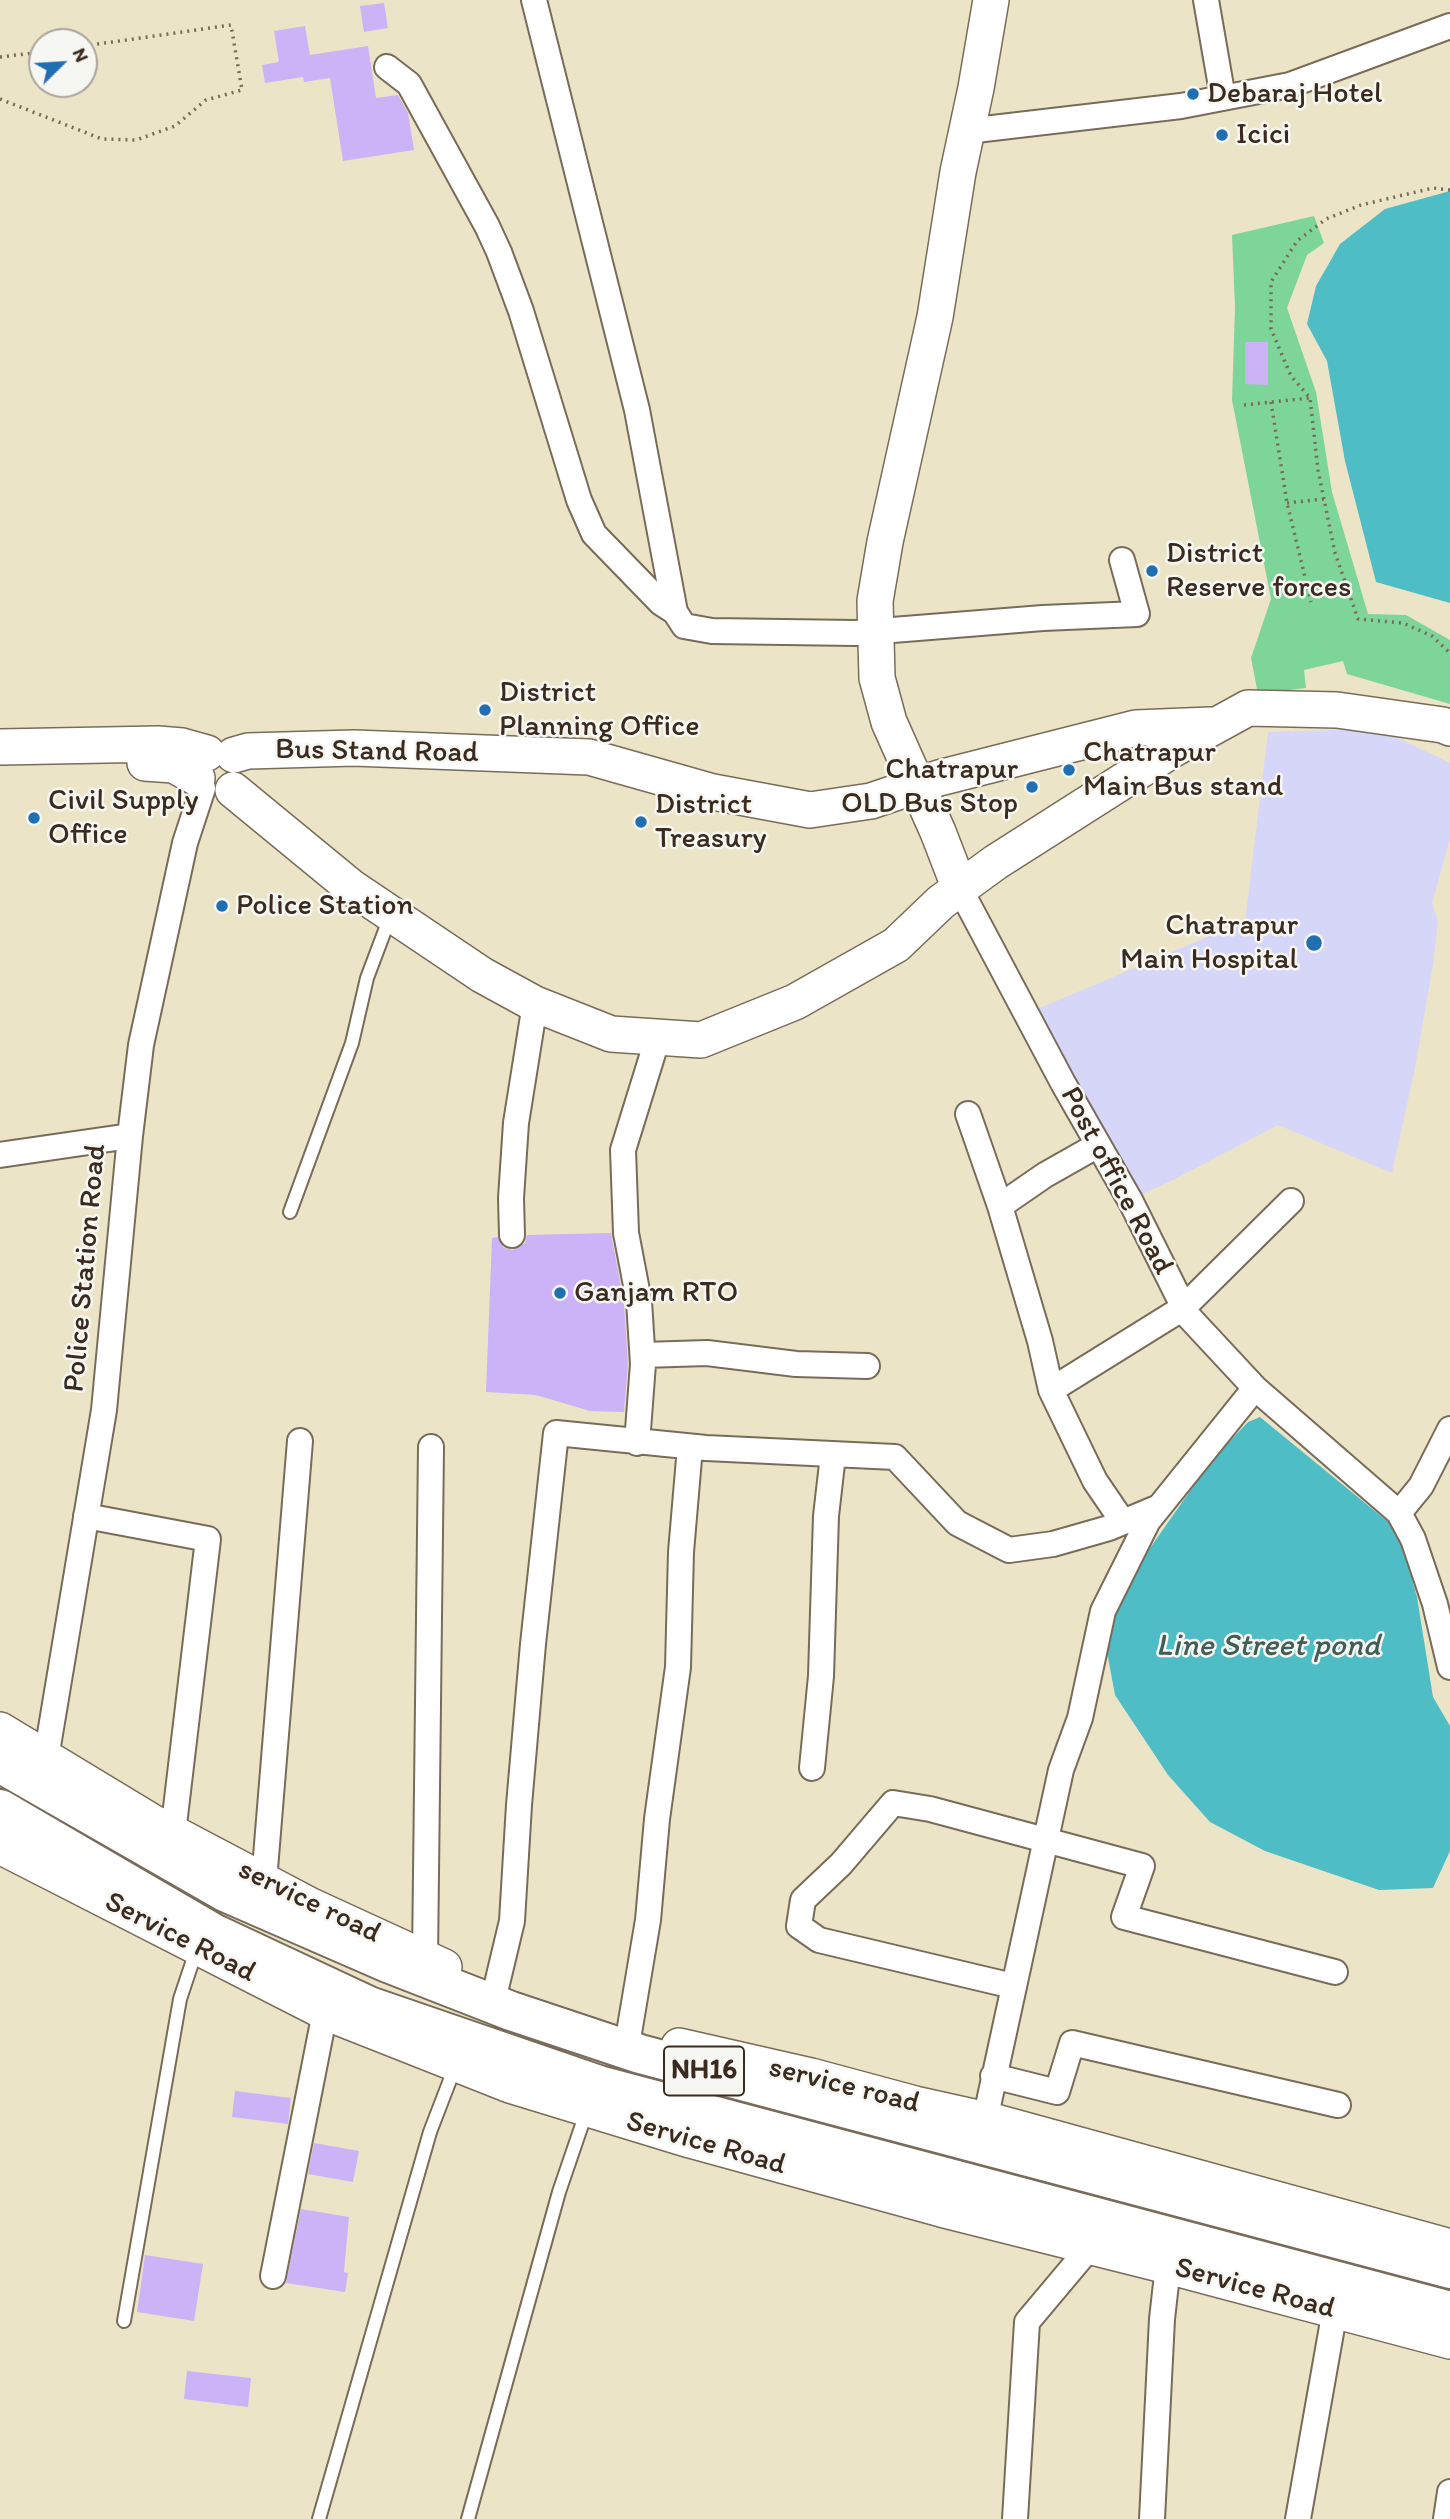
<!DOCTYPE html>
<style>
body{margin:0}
#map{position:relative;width:1450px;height:2519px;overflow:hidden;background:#ece4c7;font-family:Itim,sans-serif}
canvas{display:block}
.north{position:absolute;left:28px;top:28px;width:70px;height:70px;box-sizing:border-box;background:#f6f6f2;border:2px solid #aba49d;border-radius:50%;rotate:66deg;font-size:19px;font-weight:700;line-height:28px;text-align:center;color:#3b2a1e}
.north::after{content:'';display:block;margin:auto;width:24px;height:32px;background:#1f6fb2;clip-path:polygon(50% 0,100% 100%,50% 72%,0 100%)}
</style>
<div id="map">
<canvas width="1450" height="2519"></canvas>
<div class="north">N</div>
</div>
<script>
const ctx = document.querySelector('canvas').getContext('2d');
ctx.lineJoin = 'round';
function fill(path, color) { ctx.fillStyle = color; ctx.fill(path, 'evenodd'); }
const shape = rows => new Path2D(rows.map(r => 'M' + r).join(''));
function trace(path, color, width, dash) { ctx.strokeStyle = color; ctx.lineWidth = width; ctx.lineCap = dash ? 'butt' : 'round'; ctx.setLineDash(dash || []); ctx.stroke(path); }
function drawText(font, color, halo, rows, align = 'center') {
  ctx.font = font + ' Itim,sans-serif'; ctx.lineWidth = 5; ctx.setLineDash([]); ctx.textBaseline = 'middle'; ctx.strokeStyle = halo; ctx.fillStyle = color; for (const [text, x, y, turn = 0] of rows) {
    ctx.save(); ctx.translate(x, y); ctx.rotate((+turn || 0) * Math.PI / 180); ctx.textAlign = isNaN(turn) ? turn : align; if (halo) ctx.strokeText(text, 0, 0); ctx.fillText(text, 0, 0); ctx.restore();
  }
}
fill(shape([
 [1365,729,1398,738,1450,763,1450,839,1432,903,1438,921,1433,965,1415,1068,1392,1173,1278,1125,1173,1180,1134,1198,1035,1010,1245,921,1268,732]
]), '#d6d7f8');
fill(shape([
 [1314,216,1324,243,1307,255,1287,308,1316,392,1332,492,1368,614,1406,615,1450,640,1450,704,1347,674,1343,661,1304,670,1306,688,1258,694,1251,658,1271,599,1232,400,1235,307,1232,235]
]), '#7dd59a');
fill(shape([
 [1450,191,1450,603,1376,582,1345,461,1327,361,1307,324,1316,286,1340,244,1385,209],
 [1260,1417,1398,1530,1417,1597,1433,1697,1450,1726,1450,1851,1433,1888,1379,1890,1265,1851,1210,1822,1168,1775,1115,1695,1107,1652,1122,1588,1211,1461,1248,1422]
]), '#4fbdc5');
fill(shape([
 [384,3,388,28,364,32,360,6],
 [305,26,310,55,368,46,376,98,398,95,408,113,414,150,343,161,330,78,304,82,303,77,265,83,262,65,279,62,274,31],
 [1245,342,1268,342,1268,385,1245,384],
 [611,1233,624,1303,628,1364,624,1412,590,1411,536,1395,486,1392,492,1238,498,1237,504,1248,513,1250,525,1243,527,1235],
 [235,2091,291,2098,288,2124,232,2117],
 [314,2143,359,2151,353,2182,308,2174],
 [301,2209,349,2217,344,2272,348,2273,345,2292,286,2283],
 [145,2255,203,2264,194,2321,137,2312],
 [187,2371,251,2378,248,2407,184,2399]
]), '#ccb2f6');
const lane = shape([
 [290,1212,352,1043,367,978,390,917],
 [124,2321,180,1999,197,1948],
 [319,2519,430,2132,455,2067],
 [468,2519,559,2192,587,2110]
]);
const street = shape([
 [534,0,637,410,675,612],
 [1206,0,1223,98],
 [387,67,409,84,487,226,499,252,521,311,579,500,594,534,661,603,675,612,684,626,712,631,855,633,1043,618,1137,614,1122,560],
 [967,131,1181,106,1290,85,1450,26],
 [960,889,1063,1083,1131,1202,1188,1316,1255,1388,1399,1513,1413,1539,1435,1604,1450,1667],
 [968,1114,1000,1206],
 [1098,1145,1045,1175,1000,1206,1040,1341,1051,1390,1095,1481,1123,1522],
 [0,1155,130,1136],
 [512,1235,511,1198,516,1123,535,1004],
 [643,1355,707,1353,796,1364,867,1366],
 [1051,1390,1183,1308,1291,1201],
 [637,1443,643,1364,639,1301,626,1233,623,1150,658,1037],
 [1399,1513,1421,1486,1450,1429],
 [86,1516,208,1539,173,1833],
 [46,1758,104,1410,130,1136,141,1045,185,843,203,788],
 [812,1768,821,1676,826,1516,833,1455],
 [264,1881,300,1441],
 [425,1959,431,1447],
 [1013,1986,819,1940,799,1926,803,1900,841,1864,893,1803,930,1809,1142,1866,1124,1917,1335,1972],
 [496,1988,512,1921,519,1805,533,1644,556,1433,706,1448,895,1457,957,1523,1009,1550,1053,1544,1109,1528,1159,1507],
 [629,2033,648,1920,657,1819,678,1667,681,1552,690,1447],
 [993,2076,1057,2092,1072,2043,1338,2105],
 [985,2120,1061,1770,1080,1718,1103,1611,1148,1521,1255,1388],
 [273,2276,325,2012],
 [1015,2519,1027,2322,1090,2247],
 [1152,2519,1162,2319,1168,2266],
 [1298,2519,1335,2310],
 [1446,2519,1450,2492]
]);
const secondary = shape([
 [0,747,158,744,182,746,207,753],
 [234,755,248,751,354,748,589,757,713,792,810,810,871,801,939,778,1136,728,1210,725],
 [145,763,174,765,197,778],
 [233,790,351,887,482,975,535,1004,611,1034,701,1040,795,1002,896,945,941,902,996,862,1175,748,1248,708,1337,710,1443,725,1450,728],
 [960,889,938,832,889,722,877,678,875,601,885,542,935,317,958,172,976,88,991,0],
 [0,1730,152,1822,311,1906,444,1967],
 [0,1846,325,2012,510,2085,690,2140,941,2209,1168,2266,1450,2341],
 [679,2046,811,2076,915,2104,996,2122,1450,2247]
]);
const highway = shape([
 [0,1763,225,1892,388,1963,511,2011,640,2054,1450,2269],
 [0,1809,213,1933,369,2006,599,2085,1450,2311]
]);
trace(lane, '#796b59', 16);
trace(street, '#796b59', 28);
trace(secondary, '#796b59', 38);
trace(highway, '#796b59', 42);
trace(shape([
 [0,57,42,52],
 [0,99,102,139,136,140,175,126,206,100,242,90,231,25,84,46],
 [1450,190,1433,188,1361,205,1326,219,1297,241,1271,282,1271,329,1291,376,1310,398,1318,470,1335,553,1358,619,1403,623,1432,636,1450,653],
 [1271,402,1287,503,1311,602],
 [1244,405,1310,398],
 [1287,503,1324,499]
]), '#796b59', 3.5, [2, 5]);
trace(lane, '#fff', 12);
trace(street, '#fff', 24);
trace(secondary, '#fff', 35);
trace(highway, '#fff', 38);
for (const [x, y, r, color] of [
 [1193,94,7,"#1f6fb2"],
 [1222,135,7,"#1f6fb2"],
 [1152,571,7,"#1f6fb2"],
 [485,710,7,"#1f6fb2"],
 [1069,770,7,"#1f6fb2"],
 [1032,787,7,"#1f6fb2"],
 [34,818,7,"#1f6fb2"],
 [641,822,7,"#1f6fb2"],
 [222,906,7,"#1f6fb2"],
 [1314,943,9,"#1f6fb2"],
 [560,1293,7,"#1f6fb2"]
]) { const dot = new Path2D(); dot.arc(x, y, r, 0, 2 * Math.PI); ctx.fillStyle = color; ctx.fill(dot); trace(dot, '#f6f6f2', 2.5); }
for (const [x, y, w] of [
 [704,2071,80]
]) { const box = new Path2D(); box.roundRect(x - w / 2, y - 24.5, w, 49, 5); ctx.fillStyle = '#f6f6f2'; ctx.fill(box); trace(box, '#3b2a1e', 2); }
drawText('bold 28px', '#3b2a1e', null, [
 ["NH16",704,2071]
]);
drawText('30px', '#3b2a1e', '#f6f6f2', [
 ["Debaraj Hotel",1207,94],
 ["Icici",1236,135],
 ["District",1166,554],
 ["Reserve forces",1166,588],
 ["District",499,693],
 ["Planning Office",499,727],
 ["Chatrapur",1083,753],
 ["Main Bus stand",1083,787],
 ["Chatrapur",1018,770,"right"],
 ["OLD Bus Stop",1018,804,"right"],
 ["Civil Supply",48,801],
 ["Office",48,835],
 ["District",655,805],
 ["Treasury",655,839],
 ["Police Station",236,906],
 ["Chatrapur",1298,926,"right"],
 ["Main Hospital",1298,960,"right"],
 ["Ganjam RTO",574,1293]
], 'left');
drawText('30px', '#3b2a1e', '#f6f6f2', [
 ["Bus Stand Road",377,752,1],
 ["Post office Road",1116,1181,62],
 ["Police Station Road",86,1268,-85],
 ["service road",309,1902,26],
 ["Service Road",180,1938,27],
 ["service road",844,2086,14],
 ["Service Road",706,2144,16],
 ["Service Road",1255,2289,15]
]);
drawText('italic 32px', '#425d58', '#f6f6f2', [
 ["Line Street pond",1268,1647]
]);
</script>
